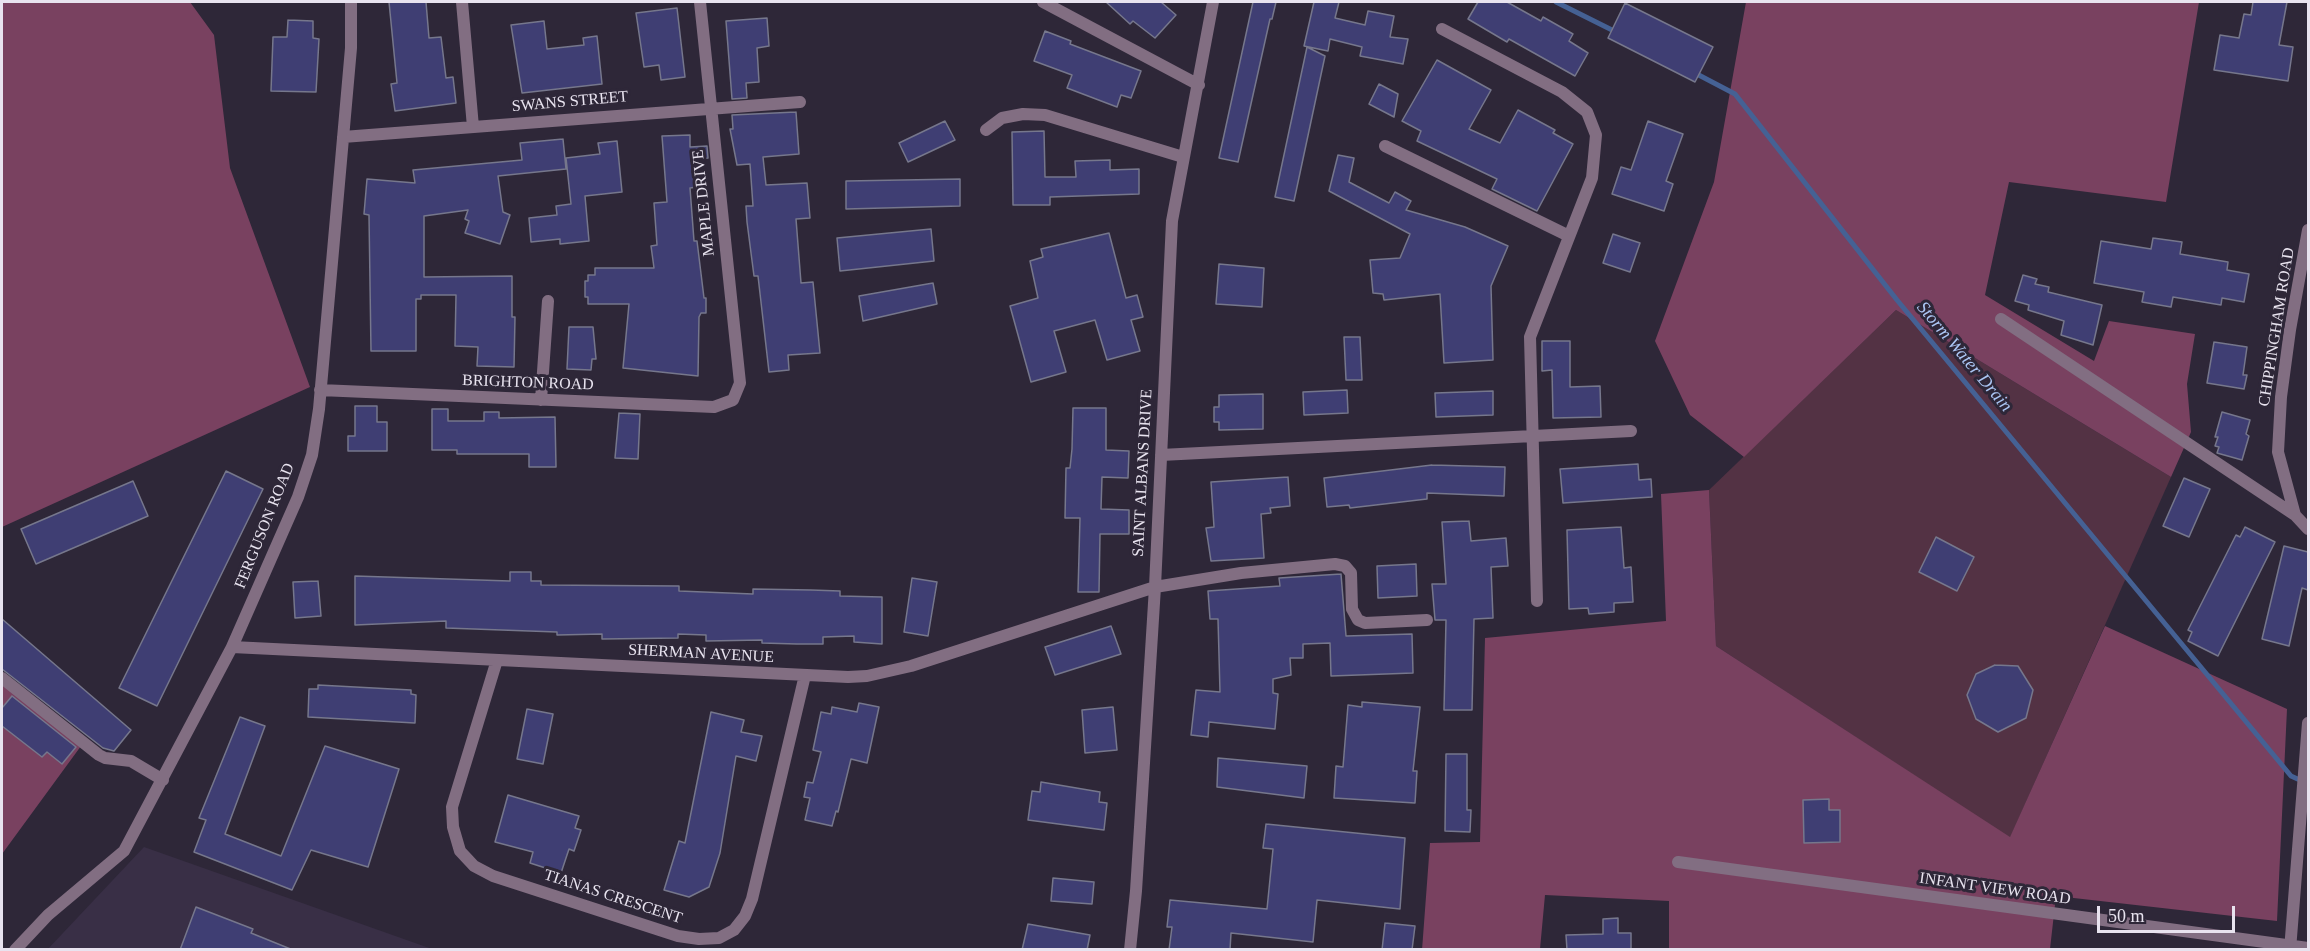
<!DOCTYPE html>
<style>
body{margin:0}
#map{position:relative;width:2310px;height:951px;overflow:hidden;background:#2e2738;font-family:"Times New Roman",serif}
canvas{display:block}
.frame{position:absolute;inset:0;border:3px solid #e8e3ef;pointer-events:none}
.scale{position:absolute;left:2097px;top:906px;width:138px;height:27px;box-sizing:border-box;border:3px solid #e8e3ef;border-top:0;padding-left:8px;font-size:18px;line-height:21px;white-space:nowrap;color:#e8e3ef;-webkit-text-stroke:4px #2e2738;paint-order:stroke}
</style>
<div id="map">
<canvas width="2310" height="951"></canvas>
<div class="frame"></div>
<div class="scale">50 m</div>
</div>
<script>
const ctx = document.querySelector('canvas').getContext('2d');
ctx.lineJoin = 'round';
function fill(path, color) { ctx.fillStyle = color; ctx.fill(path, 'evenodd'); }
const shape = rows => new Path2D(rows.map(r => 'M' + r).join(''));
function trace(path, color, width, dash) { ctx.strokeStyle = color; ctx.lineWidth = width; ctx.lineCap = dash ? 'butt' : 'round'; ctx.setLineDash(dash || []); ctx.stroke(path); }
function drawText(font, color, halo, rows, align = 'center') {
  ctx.font = font + ' "Times New Roman",serif'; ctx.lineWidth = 6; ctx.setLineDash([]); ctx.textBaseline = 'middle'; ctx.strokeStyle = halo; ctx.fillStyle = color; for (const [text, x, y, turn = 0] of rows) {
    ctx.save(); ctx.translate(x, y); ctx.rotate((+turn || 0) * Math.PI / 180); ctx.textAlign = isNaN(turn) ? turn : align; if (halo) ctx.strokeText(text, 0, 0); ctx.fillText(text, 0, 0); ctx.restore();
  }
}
fill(shape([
 [144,847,432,949,47,950]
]), '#392f46');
fill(shape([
 [1896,310,2171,477,2010,838,1716,646,1709,490]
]), '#533244');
fill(shape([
 [2,2,190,2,214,35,230,168,310,387,2,527],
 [1746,2,2199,2,2166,202,2009,182,1985,295,2094,361,2109,321,2195,334,2187,384,2191,432,2171,477,1896,310,1744,457,1690,415,1655,341,1714,182],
 [1709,490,1716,646,2010,837,2105,626,2287,709,2277,921,2056,896,2050,949,1669,950,1669,901,1545,895,1540,949,1422,950,1430,843,1480,842,1485,638,1666,621,1661,494],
 [2,679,81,746,2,854]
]), '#794160');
trace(shape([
 [1556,2,1616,32],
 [1693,72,1735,94,1897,300,2291,776,2302,781]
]), '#456194', 5);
const building = shape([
 [389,2,426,2,429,38,441,37,446,78,453,77,456,103,395,111,391,84,397,83,389,2],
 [1106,2,1161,2,1176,15,1155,38,1133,21,1130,24,1106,2],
 [1253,2,1276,2,1272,19,1270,19,1238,162,1219,158,1253,2],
 [1314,2,1339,2,1335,18,1365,25,1368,11,1394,16,1390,37,1408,39,1403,64,1360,56,1362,47,1330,39,1328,51,1304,46,1314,2],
 [1478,2,1507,2,1541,21,1543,17,1573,34,1569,41,1588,53,1575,76,1509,39,1507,42,1468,19,1478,2],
 [2253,2,2287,2,2279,45,2293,47,2288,81,2214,70,2220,35,2239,38,2244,14,2251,15,2253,2],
 [1625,3,1713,47,1695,82,1608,38,1625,3],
 [677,8,685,77,661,80,659,65,644,67,636,13,677,8],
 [767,18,769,46,757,48,759,82,746,83,747,98,732,99,726,21,767,18],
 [288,20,313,21,313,38,319,39,316,92,271,91,273,37,287,37,288,20],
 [544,21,547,49,584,45,583,38,597,36,602,84,522,93,511,25,544,21],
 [1045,31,1071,41,1070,44,1141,71,1131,98,1121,95,1117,107,1067,88,1072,75,1034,61,1045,31],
 [1307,47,1325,56,1294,201,1275,197,1307,47],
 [1437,60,1491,90,1469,129,1500,143,1518,110,1555,130,1553,133,1573,144,1537,211,1492,189,1497,179,1417,141,1421,131,1402,121,1437,60],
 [1379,84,1398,94,1394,117,1369,104,1379,84],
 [796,112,799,154,763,157,766,185,807,183,810,218,796,219,801,283,813,282,820,353,788,355,789,370,769,372,758,276,754,276,747,222,746,206,753,206,750,164,737,165,730,129,733,129,732,115,796,112],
 [945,121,955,140,908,162,899,143,945,121],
 [1648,121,1683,134,1666,181,1673,184,1664,211,1612,194,1621,167,1631,170,1648,121],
 [1044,131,1045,177,1076,177,1075,161,1110,160,1110,170,1139,169,1139,194,1050,197,1050,205,1013,205,1012,132,1044,131],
 [690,135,690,147,707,146,708,158,695,160,697,187,690,188,694,241,697,241,704,298,706,298,706,313,701,313,699,317,698,376,623,368,629,304,588,304,588,297,585,297,585,281,588,281,588,275,595,275,595,268,654,268,651,246,657,245,654,203,667,202,662,136,690,135],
 [563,139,566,169,498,176,503,212,510,215,500,244,465,233,469,221,465,219,468,210,424,216,424,277,512,276,512,317,515,317,514,367,477,366,478,347,455,346,456,295,421,295,421,299,416,299,416,351,371,351,369,215,364,214,367,179,415,183,413,170,522,160,520,143,563,139],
 [617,141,622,192,585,196,589,241,560,244,560,239,531,242,529,218,557,215,556,206,571,204,566,158,600,154,598,143,617,141],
 [1338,155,1354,158,1349,182,1389,203,1395,192,1411,201,1406,210,1465,227,1508,246,1491,286,1493,360,1444,363,1440,294,1384,300,1383,294,1373,293,1370,260,1400,258,1410,234,1329,191,1338,155],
 [960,179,960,206,846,209,846,181,960,179],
 [931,229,934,261,840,271,837,238,931,229],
 [1109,233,1126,298,1137,295,1143,317,1131,320,1140,351,1107,360,1095,320,1054,331,1066,372,1031,382,1010,306,1038,298,1030,261,1043,257,1041,249,1109,233],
 [1613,234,1640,243,1630,272,1603,263,1613,234],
 [2153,238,2182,242,2180,254,2228,262,2227,270,2249,274,2244,302,2222,298,2221,305,2173,297,2171,307,2142,302,2144,292,2094,283,2101,241,2151,249,2153,238],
 [1219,264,1264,268,1262,307,1216,304,1219,264],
 [2023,275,2037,279,2035,284,2049,287,2048,292,2102,305,2093,345,2061,335,2064,321,2028,310,2029,305,2015,301,2023,275],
 [933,283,937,304,863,321,859,296,933,283],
 [569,327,593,327,596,359,592,359,591,370,567,369,569,327],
 [1344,337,1360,337,1362,380,1346,380,1344,337],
 [1542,341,1570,341,1570,387,1600,386,1601,417,1553,418,1552,370,1542,371,1542,341],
 [2214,342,2247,347,2243,375,2247,375,2244,389,2207,383,2214,342],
 [1347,390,1348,413,1304,415,1303,392,1347,390],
 [1493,391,1493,415,1436,417,1435,393,1493,391],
 [1263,394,1263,429,1219,430,1219,422,1214,422,1214,407,1219,407,1219,395,1263,394],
 [355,406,377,406,377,422,387,422,387,451,348,451,348,436,355,436,355,406],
 [1073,408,1106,408,1106,450,1129,451,1128,478,1102,477,1101,509,1129,510,1129,534,1100,534,1099,592,1078,592,1080,518,1065,518,1066,468,1070,468,1072,449,1073,408],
 [432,409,448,409,448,421,484,421,484,412,499,412,499,418,555,417,556,467,529,467,529,454,457,454,457,450,432,450,432,409],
 [2222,412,2250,420,2246,434,2249,436,2242,460,2217,453,2219,447,2215,446,2218,437,2215,437,2222,412],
 [619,413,640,414,638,459,615,458,619,413],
 [1638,464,1639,480,1651,479,1652,497,1563,503,1560,469,1638,464],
 [1432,465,1505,467,1504,496,1427,493,1427,499,1350,508,1349,505,1327,507,1324,478,1432,465],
 [226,471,263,489,157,706,119,688,226,471],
 [1288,477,1290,506,1270,508,1271,513,1261,514,1264,558,1211,561,1206,528,1214,527,1211,482,1288,477],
 [2184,478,2210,489,2189,537,2163,526,2184,478],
 [133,481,148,516,36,564,21,529,133,481],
 [1469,521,1471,541,1506,538,1508,566,1491,567,1493,618,1474,619,1472,710,1444,710,1446,620,1435,620,1432,584,1446,584,1442,522,1469,521],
 [1621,527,1624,568,1631,567,1633,602,1614,603,1614,612,1589,614,1588,608,1569,609,1567,530,1621,527],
 [2245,527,2275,542,2218,656,2188,641,2192,632,2188,630,2236,535,2240,537,2245,527],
 [1936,537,1974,557,1957,591,1919,572,1936,537],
 [2284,546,2308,552,2308,590,2302,588,2289,646,2262,639,2284,546],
 [1416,564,1417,596,1378,598,1377,566,1416,564],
 [510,572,531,572,531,581,541,581,541,585,679,586,679,591,753,594,753,589,811,590,840,591,840,596,882,597,882,644,854,642,854,636,823,637,823,644,797,644,762,643,762,640,706,641,706,635,678,634,678,638,602,639,602,634,557,635,557,632,446,628,446,621,355,625,355,576,510,581,510,572],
 [1341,574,1346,636,1412,634,1413,673,1331,676,1330,643,1303,644,1303,658,1290,658,1291,675,1273,679,1273,693,1278,694,1275,729,1209,722,1208,737,1191,735,1196,690,1220,692,1218,619,1210,619,1208,591,1280,586,1279,578,1341,574],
 [912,578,937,582,928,636,904,632,912,578],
 [318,581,321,616,295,618,293,582,318,581],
 [2,619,131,730,114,751,103,748,2,669,2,619],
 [1111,626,1121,654,1055,675,1045,647,1111,626],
 [1995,665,2018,666,2033,690,2026,718,1998,732,1976,719,1967,695,1976,674,1995,665],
 [318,685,411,690,411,694,416,695,415,723,308,717,309,689,318,689,318,685],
 [12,696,76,747,62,764,47,752,42,757,2,726,2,708,12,696],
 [1362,702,1420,707,1413,771,1417,771,1415,803,1334,798,1336,766,1343,767,1348,705,1362,707,1362,702],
 [859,703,879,707,867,763,851,759,838,812,836,811,832,826,805,820,810,798,804,797,807,782,813,783,821,752,813,750,821,712,831,714,832,707,857,712,859,703],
 [1113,707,1117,750,1085,753,1082,710,1113,707],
 [527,709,553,714,543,764,517,759,527,709],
 [711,712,744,720,741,732,762,736,756,761,736,756,720,853,709,887,689,897,664,890,679,841,685,843,711,712],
 [240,717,265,726,225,834,281,856,325,746,399,769,368,867,311,850,292,890,194,852,206,820,199,818,240,717],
 [1446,754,1467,754,1467,810,1471,810,1470,832,1445,831,1446,754],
 [1218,758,1307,766,1304,798,1217,787,1218,758],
 [1041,782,1100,792,1099,802,1107,803,1104,830,1028,820,1032,791,1040,792,1041,782],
 [508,795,579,816,575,828,581,830,574,851,569,849,561,873,530,863,533,852,495,842,508,795],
 [1829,799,1829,810,1840,810,1840,842,1804,843,1803,800,1829,799],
 [1266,824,1405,838,1400,909,1317,900,1313,942,1231,933,1230,950,1169,950,1172,927,1167,927,1170,900,1267,909,1273,849,1263,848,1266,824],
 [1053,878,1094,882,1092,904,1051,901,1053,878],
 [196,907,253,929,251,933,293,950,180,950,196,907],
 [1618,918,1618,933,1631,933,1631,950,1567,950,1566,935,1603,934,1603,919,1618,918],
 [1385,923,1415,926,1412,950,1382,950,1385,923],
 [1028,924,1090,935,1087,950,1022,950,1028,924]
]);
fill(building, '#3f3e73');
trace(building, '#76778c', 1.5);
trace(shape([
 [462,2,473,127],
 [1043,2,1199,85],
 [1442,29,1562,92,1587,112,1596,135,1592,178,1530,337,1537,601],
 [986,130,1002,118,1023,114,1045,115,1183,157],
 [343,137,800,102],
 [1385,146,1569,236],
 [2308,230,2290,330,2281,397,2278,452,2295,515,2308,529],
 [2001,319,2295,515],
 [320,390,714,407,733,400,740,383,700,2],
 [541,400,548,301],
 [1161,455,1631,431],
 [232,647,848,677,867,676,911,666,1155,587,1241,573,1335,564,1345,566,1351,573,1352,609,1358,620,1365,623,1427,620],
 [497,660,452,807,453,827,460,851,474,866,493,876,678,936,699,939,719,938,734,930,745,916,752,899,805,675],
 [2,678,99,755,105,758,131,761,163,780],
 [1678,862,2308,948],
 [15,950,48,915,124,851,232,647,298,497,312,455,319,409,351,48,351,2],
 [1130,950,1136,891,1155,587,1172,221,1213,2],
 [2290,950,2308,723]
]), '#826e82', 12);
drawText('16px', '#e8e3ef', '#2e2738', [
 ["SWANS STREET",570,102,-5],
 ["MAPLE DRIVE",704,203,-96],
 ["CHIPPINGHAM ROAD",2277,327,-81],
 ["BRIGHTON ROAD",528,383,2],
 ["SAINT ALBANS DRIVE",1143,473,-87],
 ["FERGUSON ROAD",265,526,-68],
 ["SHERMAN AVENUE",701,654,3],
 ["INFANT VIEW ROAD",1995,889,8],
 ["TIANAS CRESCENT",613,897,18]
]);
drawText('italic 18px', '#abc5f3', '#2e2738', [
 ["Storm Water Drain",1964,357,50]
]);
</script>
